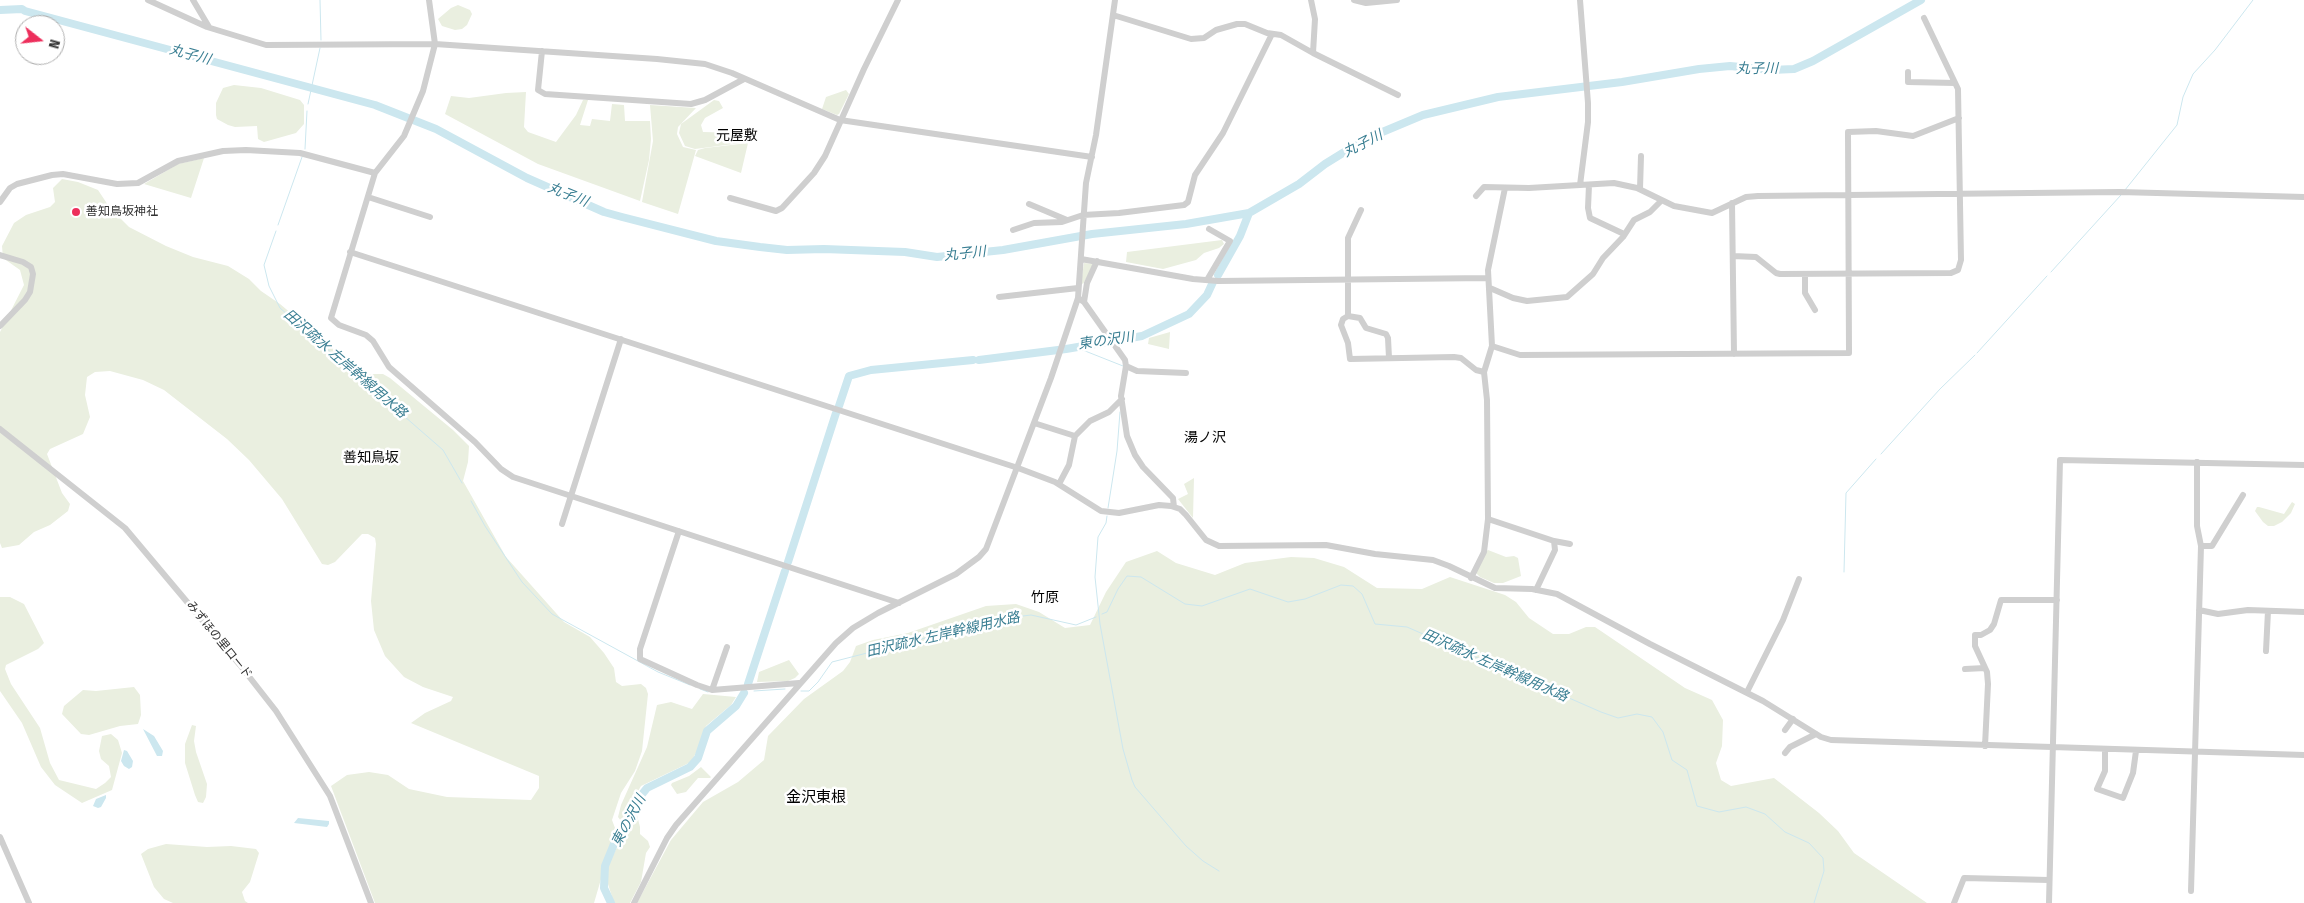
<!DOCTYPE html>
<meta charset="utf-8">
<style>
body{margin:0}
#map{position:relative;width:2304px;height:903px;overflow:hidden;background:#fff;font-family:"Fira Sans Condensed",sans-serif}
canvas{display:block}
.north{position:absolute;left:15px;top:15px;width:50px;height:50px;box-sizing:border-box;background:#fff;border:1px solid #adadad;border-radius:50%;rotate:106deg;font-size:14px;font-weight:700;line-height:20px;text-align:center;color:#323232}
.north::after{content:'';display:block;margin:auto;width:18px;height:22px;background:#ed2f5c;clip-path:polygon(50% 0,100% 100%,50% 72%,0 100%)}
</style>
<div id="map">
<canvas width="2304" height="903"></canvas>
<div class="north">N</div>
</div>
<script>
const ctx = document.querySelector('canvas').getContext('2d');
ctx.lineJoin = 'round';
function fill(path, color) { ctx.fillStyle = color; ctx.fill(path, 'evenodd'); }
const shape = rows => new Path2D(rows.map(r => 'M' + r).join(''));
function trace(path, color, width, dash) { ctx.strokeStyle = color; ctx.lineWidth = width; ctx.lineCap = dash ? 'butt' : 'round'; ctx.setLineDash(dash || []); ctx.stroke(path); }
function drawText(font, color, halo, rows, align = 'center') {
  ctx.font = font + ' "Fira Sans Condensed","Noto Sans JP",sans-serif'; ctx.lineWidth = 5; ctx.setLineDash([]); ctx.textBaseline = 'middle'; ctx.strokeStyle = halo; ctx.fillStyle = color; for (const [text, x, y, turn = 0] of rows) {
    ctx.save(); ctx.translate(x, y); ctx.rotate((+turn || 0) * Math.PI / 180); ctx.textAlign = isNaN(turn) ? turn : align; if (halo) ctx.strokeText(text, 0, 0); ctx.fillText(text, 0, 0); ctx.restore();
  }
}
fill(shape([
 [458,5,470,10,472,14,467,25,462,29,455,30,442,26,438,19,451,8],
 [234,85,261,88,300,100,304,105,304,124,296,133,264,142,258,139,257,126,235,127,228,125,217,119,216,115,216,103,223,88],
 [846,90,849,94,839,114,837,115,822,109,826,97],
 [526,92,524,127,528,132,556,142,576,115,583,100,588,100,580,125,590,126,592,119,610,121,612,104,624,105,625,121,650,121,651,139,649,160,640,201,538,164,445,114,451,96,469,98,506,93],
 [714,100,719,101,723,108,705,118,701,125,703,132,743,133,747,133,748,137,742,143,695,149,685,146,679,133,681,124],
 [650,105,696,108,678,127,677,134,683,147,696,150,678,214,642,202,653,141],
 [748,143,741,173,695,156,698,150,705,148],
 [204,158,191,198,144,184,178,164],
 [62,179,78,182,98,190,110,208,129,227,166,246,193,257,228,266,249,279,261,291,280,304,346,359,368,374,383,374,390,378,453,430,469,446,468,462,463,481,506,557,564,622,590,637,604,653,614,668,616,682,622,686,641,684,646,688,648,694,642,751,635,771,621,793,612,820,615,828,613,838,594,903,375,903,331,786,347,775,369,772,388,775,409,789,447,797,531,800,539,788,539,776,411,723,425,713,451,701,453,697,423,687,404,677,385,656,374,630,371,601,376,544,375,538,368,534,362,534,335,562,328,565,322,564,282,499,249,460,227,439,164,390,143,380,110,371,95,372,87,377,85,395,90,417,83,434,50,449,47,454,62,493,70,504,68,511,50,525,34,532,19,545,2,548,0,543,0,332,24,285,20,270,3,258,2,246,14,223,26,215,50,207,55,202,53,188],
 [1222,240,1224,244,1219,248,1204,253,1196,260,1163,269,1126,262,1127,252],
 [1084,263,1094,264,1083,284,1081,283],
 [1170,332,1169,349,1148,344,1149,338],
 [1194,478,1193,518,1178,499,1188,494,1184,484],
 [2292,502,2295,504,2291,513,2282,522,2274,526,2268,526,2263,522,2255,511,2257,507,2259,507,2284,514],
 [1488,550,1506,557,1514,556,1518,558,1521,576,1503,583,1494,583,1480,577,1476,573,1479,557],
 [1157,551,1176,563,1215,575,1245,563,1291,557,1314,558,1344,567,1377,588,1422,589,1450,577,1505,595,1516,602,1529,618,1553,634,1569,634,1586,627,1595,627,1685,688,1712,700,1723,720,1722,746,1716,763,1721,780,1731,786,1774,778,1819,813,1838,831,1854,853,1927,903,637,903,671,840,703,802,738,782,764,760,768,736,804,699,843,671,850,662,856,646,873,640,908,633,986,606,1016,604,1039,612,1065,628,1090,625,1106,592,1126,562],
 [0,597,10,597,24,604,44,643,38,649,6,665,5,669,11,684,40,728,50,763,59,780,96,789,105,783,111,777,109,766,101,759,99,751,102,736,111,734,118,740,122,753,112,790,82,803,55,785,41,767,22,723,0,691],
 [789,660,799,674,795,678,788,681,757,682,759,672],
 [134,687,140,695,141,715,138,724,120,726,89,735,81,734,62,714,64,706,83,690,96,691],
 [703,694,736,697,731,705,706,726,697,751,691,762,641,786,621,821,618,817,621,805,647,747,657,705,671,702,692,709],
 [192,725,196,726,194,741,196,752,207,784,206,797,203,803,198,802,195,795,185,763,185,744],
 [701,767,711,777,710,778,698,778,686,792,677,794,671,785,672,783,689,776],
 [637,815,640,827,640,834,648,841,650,847,646,853,641,882,630,903,614,903,608,884,607,868,620,841],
 [166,844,207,847,231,846,256,849,259,853,250,882,242,892,245,901,248,903,173,903,164,899,154,887,141,854,148,849]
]), '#eaefe0');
fill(shape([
 [143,729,154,736,163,751,162,756,157,756],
 [124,750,127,751,133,761,132,767,129,769,124,766,121,761],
 [106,795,106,798,101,807,98,808,93,806,96,799],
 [298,818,329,821,329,824,327,827,294,823]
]), '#cce7ef');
trace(shape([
 [320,0,321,40],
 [308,104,320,48],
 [305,149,307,111],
 [2125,190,2177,125,2183,97,2193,74,2215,50,2253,0],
 [278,225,302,157],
 [276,231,264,265,269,286,280,308,443,450,462,483],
 [2051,272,2121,195],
 [1075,347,1123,366],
 [1977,353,2047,276],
 [1881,454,1940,389,1975,355],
 [471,501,485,526,522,582,552,614,658,672,690,685],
 [1108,508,1117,451,1120,412],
 [1107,516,1106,523,1098,537,1095,577,1100,624,1123,749,1132,780,1135,787,1186,846,1203,861,1219,871],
 [1844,572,1846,493,1876,459],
 [1102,614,1107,612,1118,589,1127,576,1141,577,1185,604,1202,606,1250,589,1288,602,1305,599,1341,585,1353,586,1362,594,1375,624,1407,627,1601,712,1618,718,1637,714,1652,717,1663,732,1672,760,1687,770,1697,806,1719,812,1746,807,1765,814,1785,832,1809,843,1823,858,1824,871,1814,903],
 [700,689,708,692],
 [754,691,785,689],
 [801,691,809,691,818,682,832,662,999,619,1031,615,1076,625,1096,617]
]), '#cce7ef', 1);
trace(shape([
 [0,10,22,9,25,11,375,105,436,129,527,178,604,212,622,217,716,241,760,247,787,250,824,249,905,252,937,257,1003,250,1092,234,1186,224,1249,213,1299,184,1325,164,1346,151,1380,133,1423,115,1498,97,1622,82,1699,69,1730,66,1771,70,1794,69,1813,61,1921,0],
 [1218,275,1240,236,1249,213],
 [979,360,1066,349,1142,336,1189,314,1207,295,1213,282],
 [839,406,849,376,871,370,973,360],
 [788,562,836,413],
 [748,684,785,571],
 [611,903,604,888,605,866,614,844,639,798,647,788,690,767,698,758,707,731,736,706,744,693]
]), '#cce7ef', 8);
trace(shape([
 [148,0,207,27,266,45,435,44,657,59,705,64,732,73,840,120,1092,157],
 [193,0,209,27],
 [429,0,435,44,423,91,404,136,375,173,331,318,339,325,366,335,373,341,389,367,475,442,501,469,513,477,899,603],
 [1311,0,1315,19,1313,53,1398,95],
 [1354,0,1366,3,1397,0],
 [1580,0,1588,103,1588,122,1580,185],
 [1113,15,1191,39,1204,38,1216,30,1237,24,1245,24,1267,33,1281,35,1313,53],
 [542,51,538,90,545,94,691,104,705,100,744,79],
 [1908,72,1908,82,1955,83],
 [1589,185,1588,208,1590,218,1624,234],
 [1640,189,1641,156],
 [1476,196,1484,187,1529,188,1614,183,1637,188,1674,206,1712,213,1746,197,1758,196,2120,192,2304,197],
 [368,197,430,217],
 [730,198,776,211,782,208,814,173,825,156,864,69,898,0],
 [0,202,10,188,17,184,52,175,63,174,117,184,138,183,178,161,223,151,246,150,300,153,375,173],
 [1732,203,1734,354],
 [1029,204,1067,220],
 [1013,230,1034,223,1062,222,1083,215,1119,213,1184,205,1188,202,1195,175,1223,133,1272,34],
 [350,252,1018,468,1055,482,1101,511,1119,513,1159,505,1171,506,1180,509,1186,515,1206,540,1219,546,1326,545,1375,554,1433,560,1449,566,1495,588,1532,589,1557,594,1650,644,1763,701,1821,737,1831,740,2304,755],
 [0,255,23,262,31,267,33,274,30,292,25,300,0,326],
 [1733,256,1756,257,1776,273,1780,274,1951,273,1958,270,1961,260,1958,89,1924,18],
 [1081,259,1193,279,1218,281,1488,278],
 [1805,274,1805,293,1815,310],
 [1207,280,1230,241,1209,229],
 [1490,288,1513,298,1527,301,1567,297,1593,274,1603,258,1623,237,1634,220,1650,212,1661,201],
 [999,297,1078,288],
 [1078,298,1084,302,1125,360,1126,366,1121,396,1127,436,1135,455,1143,467,1173,498,1174,507],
 [1084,302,1087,283,1097,261],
 [1348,316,1348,238,1361,210],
 [1492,346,1520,355,1849,353,1848,132,1876,131,1913,136,1959,118],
 [1389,358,1388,338,1386,334,1366,328,1360,318,1348,316,1343,319,1341,325,1348,343,1350,359,1454,357,1461,358,1476,370,1484,372],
 [1126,366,1137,371,1186,373],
 [1034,423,1075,436,1090,421,1109,412,1122,399],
 [0,429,125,528,240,665,276,711,330,796,371,903],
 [1059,484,1069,465,1075,436],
 [1488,519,1554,541,1555,550,1536,590],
 [562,524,621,339],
 [679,531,640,649,640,659,697,685,712,690,799,683],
 [1554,541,1570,544],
 [2201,546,2212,546,2243,495],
 [1471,578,1484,552,1488,519,1487,400,1484,372,1492,346,1488,270,1505,188],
 [2199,610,2218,614,2248,610,2304,612],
 [2266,651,2268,611],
 [1965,669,1985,668],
 [712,690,727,647],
 [1747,692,1783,620,1799,579],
 [1785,730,1793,719],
 [1985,746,1988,684,1987,672,1975,646,1975,635,1981,635,1990,630,1994,624,2001,600,2057,600],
 [2105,750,2105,771,2097,789,2123,798,2133,773,2136,751],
 [1785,753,1790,747,1816,734],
 [0,837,29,903],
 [2191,891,2201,546,2197,526,2197,462],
 [634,903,667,838,676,825,836,643,853,628,878,613,956,574,979,557,986,549,1051,378,1078,298,1086,183,1096,135,1115,0],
 [1954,903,1964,878,2049,880],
 [2049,903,2060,460,2304,465]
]), '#cfcfcf', 6);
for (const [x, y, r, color] of [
 [76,212,5,"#ed2f5c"]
]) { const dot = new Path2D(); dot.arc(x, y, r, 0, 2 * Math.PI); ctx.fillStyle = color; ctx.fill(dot); trace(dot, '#fff', 2); }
drawText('12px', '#323232', '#fff', [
 ["善知鳥坂神社",86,212]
], 'left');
drawText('12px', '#323232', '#fff', [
 ["みずほの里ロード",219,640,51]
]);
drawText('italic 14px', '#397e92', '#fff', [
 ["丸子川",190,55,15],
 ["丸子川",1757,69],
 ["丸子川",1363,144,-27],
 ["丸子川",568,195,22],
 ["丸子川",965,254,-6],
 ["東の沢川",1106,341,-8],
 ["田沢疏水 左岸幹線用水路",345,364,41],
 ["田沢疏水 左岸幹線用水路",943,635,-13],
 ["田沢疏水 左岸幹線用水路",1495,666,24],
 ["東の沢川",629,821,-62]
]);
drawText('14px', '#000', '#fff', [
 ["元屋敷",737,136],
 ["湯ノ沢",1205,438],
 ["善知鳥坂",371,458],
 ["竹原",1045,598]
]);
drawText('15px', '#000', '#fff', [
 ["金沢東根",816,798]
]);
</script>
